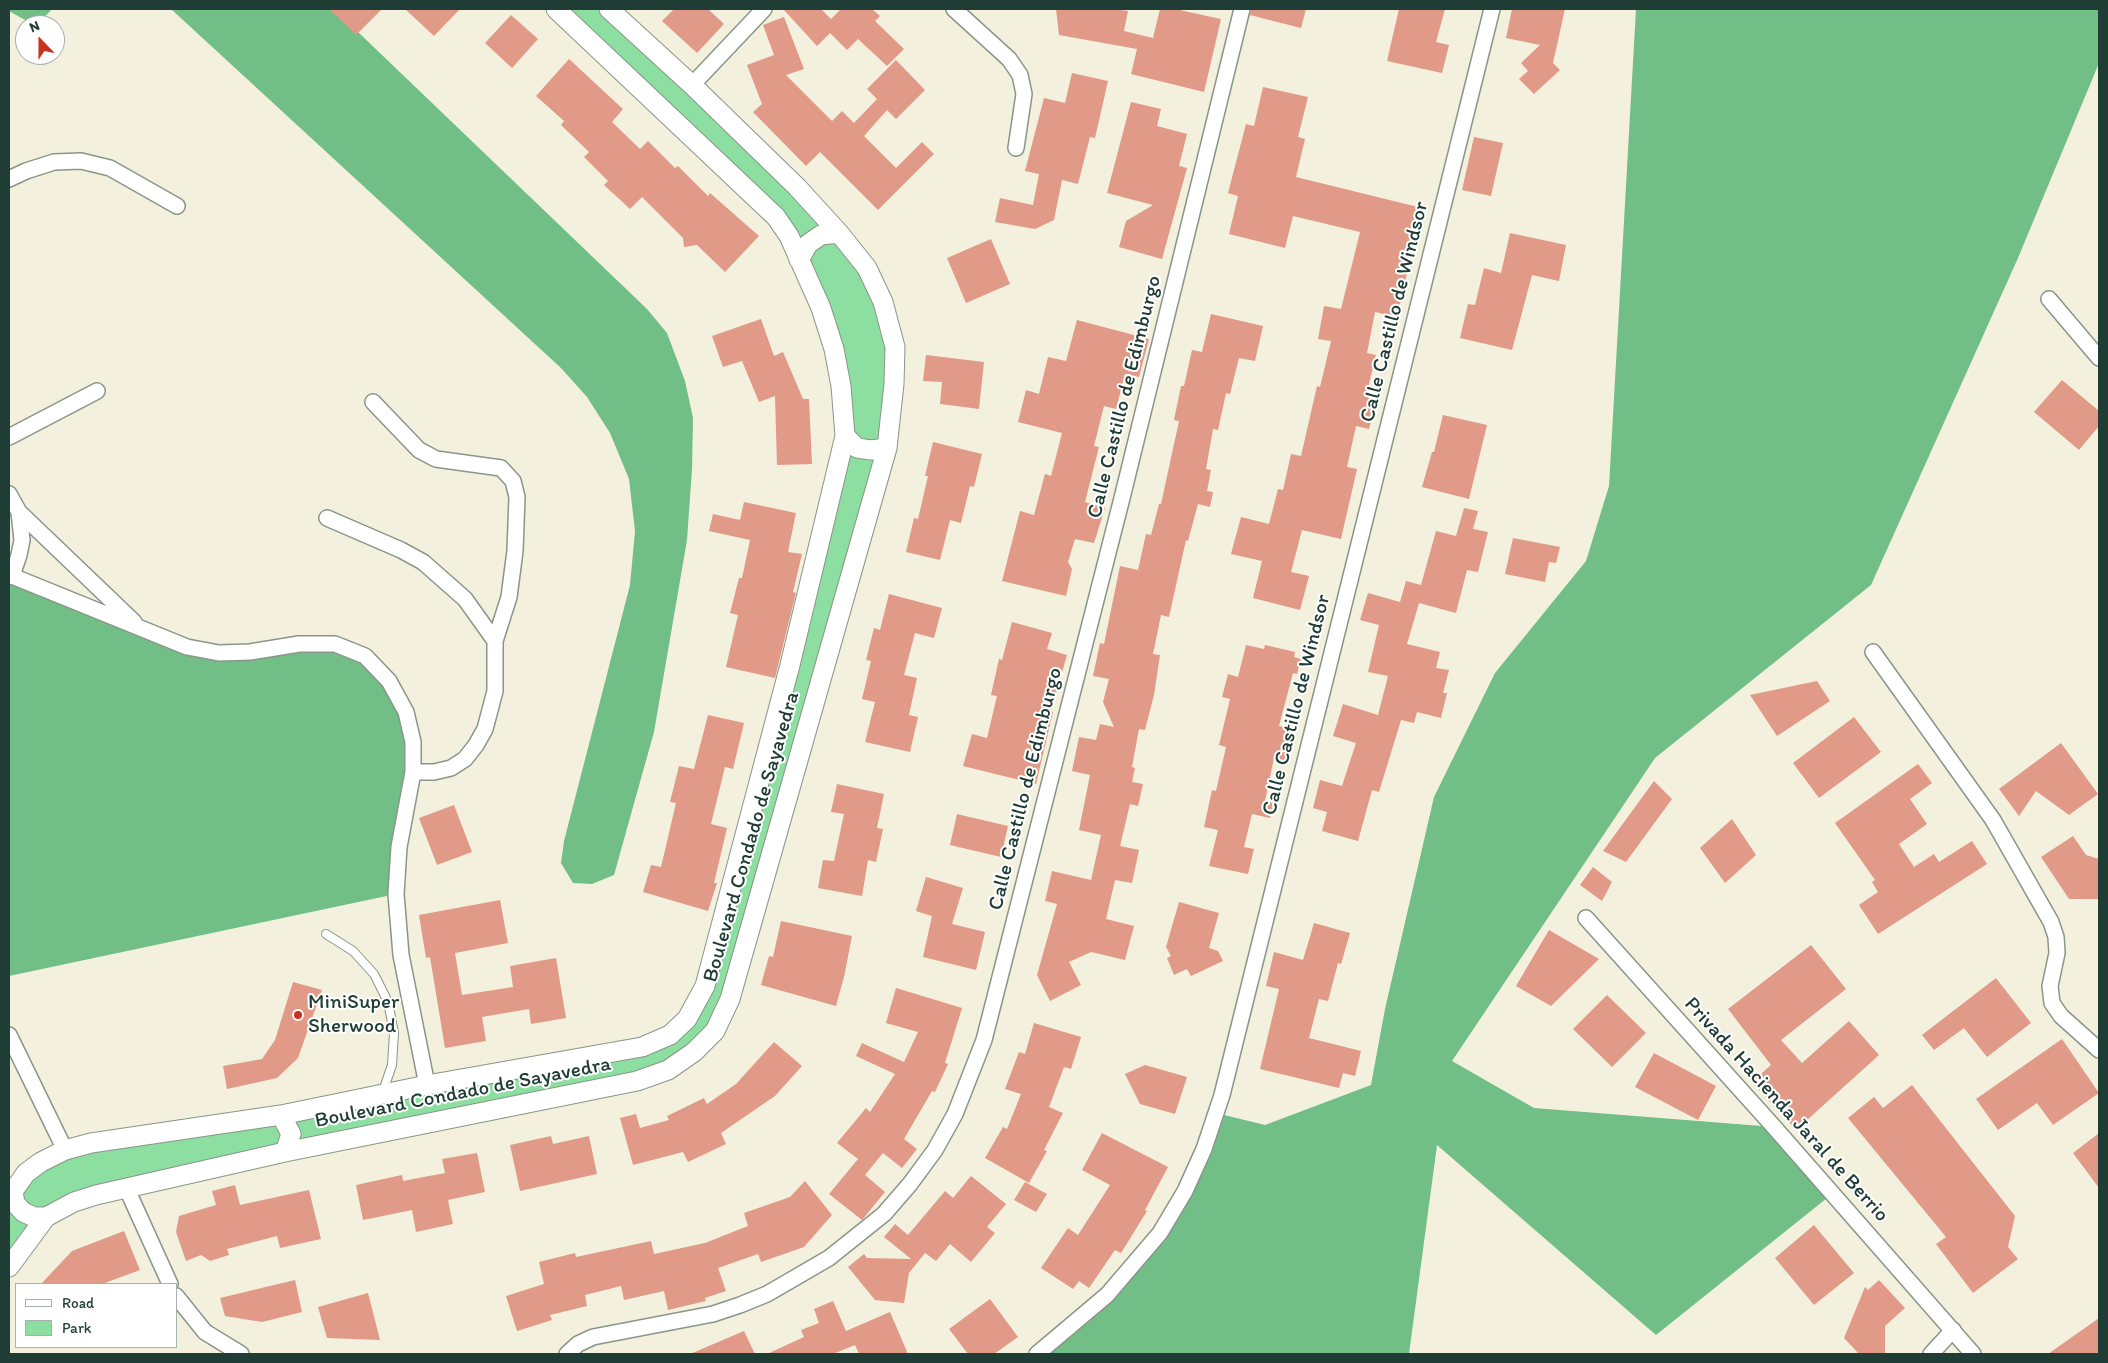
<!DOCTYPE html>
<style>
body{margin:0}
#map{position:relative;width:2108px;height:1363px;overflow:hidden;background:#f3f0dd;font-family:Itim,sans-serif}
canvas{display:block}
.frame{position:absolute;inset:0;border:10px solid #1f3d34;pointer-events:none}
.legend{position:absolute;left:15px;top:1283px;width:162px;height:65px;box-sizing:border-box;background:#fff;border:1px solid #a5b1ae;margin:0;padding:6px 9px;list-style:none;font-size:15px;color:#1f3d34}
.legend li{display:flex;align-items:center;gap:10px;height:25px}
.legend b{width:25px;border:1px solid #a5b1ae}
.north{position:absolute;left:15px;top:15px;width:50px;height:50px;box-sizing:border-box;background:#fff;border:1px solid #a5b1ae;border-radius:50%;rotate:338deg;font-size:14px;font-weight:700;line-height:20px;text-align:center;color:#1f3d34}
.north::after{content:'';display:block;margin:auto;width:18px;height:22px;background:#c8321e;clip-path:polygon(50% 0,100% 100%,50% 72%,0 100%)}
</style>
<div id="map">
<canvas width="2108" height="1363"></canvas>
<div class="frame"></div>
<ul class="legend">
<li><b style="height:6px;background:#fff"></b>Road</li>
<li><b style="height:14px;background:#8cdfa0"></b>Park</li>
</ul>
<div class="north">N</div>
</div>
<script>
const ctx = document.querySelector('canvas').getContext('2d');
ctx.lineJoin = 'round';
function fill(path, color) { ctx.fillStyle = color; ctx.fill(path, 'evenodd'); }
const shape = rows => new Path2D(rows.map(r => 'M' + r).join(''));
function trace(path, color, width, dash) { ctx.strokeStyle = color; ctx.lineWidth = width; ctx.lineCap = dash ? 'butt' : 'round'; ctx.setLineDash(dash || []); ctx.stroke(path); }
function drawText(font, color, halo, rows, align = 'center') {
  ctx.font = font + ' Itim,sans-serif'; ctx.lineWidth = 4; ctx.setLineDash([]); ctx.textBaseline = 'middle'; ctx.strokeStyle = halo; ctx.fillStyle = color; for (const [text, x, y, turn = 0] of rows) {
    ctx.save(); ctx.translate(x, y); ctx.rotate((+turn || 0) * Math.PI / 180); ctx.textAlign = isNaN(turn) ? turn : align; if (halo) ctx.strokeText(text, 0, 0); ctx.fillText(text, 0, 0); ctx.restore();
  }
}
fill(shape([
 [556,9,609,9,839,233,895,347,887,448,715,1031,668,1070,74,1202,9,1267,9,1197,41,1162,616,1053,687,1019,845,436,841,386,789,236]
]), '#8cdfa0');
fill(shape([
 [9,9,52,9,37,25,34,25,9,11],
 [171,9,334,9,647,309,667,333,685,381,693,418,692,469,687,540,654,732,614,875,592,884,573,883,561,863,564,841,630,585,635,531,629,479,610,433,587,397,561,368],
 [1636,9,2099,9,2099,63,2018,258,1871,585,1655,758,1452,1061,1534,1108,1774,1127,1832,1194,1656,1335,1437,1145,1409,1354,1037,1354,1160,1233,1216,1113,1265,1125,1371,1085,1385,1009,1434,797,1495,673,1586,561,1609,486],
 [9,577,187,647,335,644,389,681,413,742,396,894,9,976]
]), '#71be86');
fill(shape([
 [329,9,382,9,356,35],
 [405,9,460,9,434,36],
 [674,9,708,9,724,24,697,53,662,21],
 [783,9,821,9,831,19,841,9,872,9,880,16,875,21,904,49,887,66,858,39,847,50,830,33,817,46],
 [1056,9,1114,9,1128,11,1124,31,1153,38,1160,9,1175,9,1221,19,1204,92,1131,74,1137,49,1059,35],
 [1251,9,1306,9,1301,28,1250,15],
 [1399,9,1445,9,1436,42,1449,45,1442,73,1387,61],
 [1512,9,1565,9,1553,63,1560,70,1534,94,1519,79,1528,71,1521,63,1540,45,1506,38],
 [511,15,538,39,512,68,485,43],
 [784,17,804,69,786,75,832,121,842,111,854,123,877,99,867,89,896,60,925,90,896,119,887,110,864,136,896,168,922,142,934,154,878,210,820,152,806,166,753,112,762,104,747,65,774,55,763,25],
 [569,59,623,109,612,122,640,149,648,141,675,168,678,166,708,196,710,193,759,236,725,272,697,245,684,247,683,238,642,197,630,209,604,185,608,181,584,157,589,152,561,125,564,121,536,96],
 [1072,73,1108,81,1095,138,1090,137,1078,184,1062,180,1054,220,1035,229,995,222,1000,198,1033,205,1039,174,1025,171,1044,98,1065,103],
 [1263,87,1308,97,1298,137,1305,139,1296,177,1422,208,1397,317,1375,312,1367,353,1376,355,1367,392,1378,395,1369,429,1356,426,1347,467,1357,469,1341,539,1302,530,1291,572,1309,576,1300,610,1253,598,1262,561,1231,554,1241,517,1269,524,1278,489,1283,490,1291,454,1301,456,1317,386,1320,387,1331,341,1318,339,1324,306,1341,309,1360,232,1293,216,1285,248,1229,234,1238,196,1228,193,1246,124,1254,126],
 [1131,102,1161,109,1157,126,1187,134,1179,166,1187,168,1162,259,1119,247,1126,221,1153,205,1107,193],
 [1474,137,1503,143,1491,196,1462,190],
 [1510,233,1566,245,1559,281,1532,275,1512,350,1460,338,1468,304,1475,305,1484,268,1501,273],
 [991,239,1010,284,966,303,947,258],
 [1211,314,1263,326,1255,361,1239,358,1230,394,1226,393,1218,430,1213,429,1206,469,1211,470,1207,491,1213,492,1210,507,1198,504,1188,541,1186,540,1169,617,1161,615,1153,654,1160,655,1154,695,1145,730,1139,729,1132,767,1135,768,1132,782,1143,784,1138,806,1130,804,1120,846,1139,850,1132,883,1115,880,1106,919,1134,926,1125,960,1091,952,1069,962,1081,985,1050,1001,1037,975,1057,904,1045,901,1052,871,1091,880,1101,835,1079,830,1090,775,1072,771,1079,737,1096,740,1100,724,1114,727,1103,702,1109,679,1093,676,1100,643,1104,644,1120,566,1138,570,1146,534,1151,535,1159,504,1161,504,1179,421,1174,420,1181,386,1184,386,1192,350,1202,352],
 [761,319,774,356,783,352,803,399,809,399,812,464,777,465,775,396,759,402,742,361,723,367,712,336],
 [1077,320,1149,339,1139,377,1125,374,1116,409,1104,406,1094,446,1099,447,1085,502,1105,508,1094,543,1075,539,1068,562,1072,569,1066,596,1002,581,1020,511,1034,515,1045,474,1051,476,1062,433,1018,422,1026,390,1039,394,1048,357,1066,361],
 [926,355,984,362,979,409,940,404,942,382,923,381],
 [2062,380,2099,411,2099,426,2079,450,2034,412],
 [1443,415,1487,425,1469,499,1422,487,1432,452,1434,452],
 [933,442,982,454,974,487,970,486,961,523,950,520,940,560,906,552,914,518,918,519,928,476,925,476],
 [744,502,796,513,788,552,802,554,793,592,796,593,775,678,726,667,738,615,730,613,739,578,742,578,750,540,709,531,713,514,740,520],
 [1464,508,1478,511,1473,529,1488,532,1478,572,1467,570,1456,613,1419,603,1407,644,1440,652,1436,668,1449,670,1443,693,1447,693,1441,718,1417,712,1414,723,1401,720,1379,792,1372,790,1358,841,1322,831,1327,812,1313,808,1320,780,1342,786,1356,743,1333,736,1343,704,1378,715,1388,676,1368,672,1379,625,1360,620,1368,593,1400,602,1406,581,1421,585,1436,531,1456,536],
 [1513,538,1560,547,1556,563,1549,562,1545,582,1505,574],
 [889,594,942,608,934,638,915,633,904,675,917,678,909,715,918,717,910,752,865,742,875,702,862,699,871,661,866,660,874,628,880,630],
 [1012,622,1052,633,1047,649,1067,655,1051,711,1053,712,1036,784,963,766,972,734,987,738,997,696,991,695,999,659,1002,660],
 [1246,645,1264,649,1265,645,1295,652,1294,657,1301,659,1297,674,1293,673,1279,726,1292,729,1284,761,1274,758,1265,801,1273,803,1270,818,1252,814,1244,847,1254,849,1248,874,1209,866,1218,830,1204,827,1212,790,1216,791,1226,747,1219,745,1230,699,1222,697,1228,674,1238,677],
 [1817,681,1830,701,1777,736,1750,695],
 [708,715,744,723,733,769,725,767,711,824,727,828,714,883,717,883,708,911,643,892,651,865,661,867,676,803,670,802,679,766,694,769],
 [1854,717,1881,752,1819,798,1793,763],
 [2061,743,2098,794,2069,815,2036,791,2019,816,1999,789],
 [1918,764,1932,783,1910,799,1927,824,1899,844,1914,867,1934,854,1939,862,1972,841,1987,864,1878,934,1859,905,1878,892,1872,882,1875,880,1835,823],
 [1654,781,1672,799,1626,862,1603,851],
 [837,784,884,794,877,828,883,829,876,862,868,860,862,896,818,888,823,860,834,861,844,814,831,812],
 [454,805,472,852,437,865,419,818],
 [957,814,1008,826,1001,857,950,845],
 [1732,819,1756,855,1725,883,1700,848],
 [2073,836,2086,855,2099,859,2099,899,2069,899,2041,857],
 [1593,867,1612,882,1602,901,1580,885],
 [926,877,963,888,952,924,985,932,976,970,923,957,932,916,916,911],
 [500,900,508,943,455,953,462,995,513,987,510,966,556,958,566,1018,531,1024,529,1009,482,1017,486,1041,445,1048,430,957,426,958,419,915],
 [1179,902,1219,913,1209,948,1218,951,1223,961,1191,976,1187,969,1174,975,1167,958,1171,956,1166,947],
 [781,921,852,936,844,977,836,1006,761,985,769,956,773,957],
 [1314,923,1350,933,1341,964,1338,963,1328,1001,1319,999,1309,1038,1361,1051,1355,1076,1343,1073,1339,1088,1260,1069,1279,989,1266,986,1274,952,1303,960],
 [1549,930,1599,959,1551,1006,1516,986],
 [1811,945,1846,989,1781,1040,1802,1063,1849,1021,1879,1055,1796,1130,1752,1082,1771,1065,1728,1009],
 [1996,978,2031,1023,1987,1057,1964,1028,1934,1050,1922,1035],
 [293,982,322,990,298,1058,277,1078,227,1089,223,1066,262,1059,275,1040],
 [896,988,962,1008,945,1063,948,1064,935,1092,932,1091,904,1139,917,1149,902,1168,883,1153,865,1175,885,1192,862,1220,829,1194,858,1159,837,1143,866,1108,870,1112,895,1074,856,1056,862,1043,904,1062,918,1032,886,1023],
 [1607,995,1646,1033,1612,1067,1573,1029],
 [1034,1023,1081,1037,1071,1069,1064,1067,1049,1107,1063,1113,1044,1150,1047,1151,1029,1183,985,1158,1003,1127,1007,1129,1021,1094,1005,1089,1019,1052,1025,1054],
 [2062,1039,2099,1093,2053,1125,2037,1103,1998,1130,1976,1099],
 [774,1042,802,1066,775,1096,721,1133,726,1144,688,1162,683,1152,633,1165,620,1118,636,1114,640,1128,669,1120,667,1116,704,1098,707,1104,736,1084],
 [1654,1053,1716,1086,1698,1120,1635,1087],
 [1145,1065,1187,1077,1175,1114,1140,1104,1125,1074],
 [1912,1085,2015,1216,2008,1247,2018,1259,1973,1293,1936,1244,1946,1237,1848,1118,1874,1097,1883,1108],
 [1102,1133,1168,1167,1145,1210,1147,1211,1121,1253,1115,1250,1089,1288,1079,1281,1073,1289,1041,1268,1068,1228,1078,1235,1110,1185,1082,1170],
 [2099,1133,2099,1188,2073,1153],
 [551,1136,553,1144,589,1136,597,1174,520,1191,510,1145],
 [477,1153,485,1192,448,1200,453,1224,416,1232,412,1210,363,1220,356,1185,402,1175,403,1181,445,1173,442,1159],
 [971,1176,1006,1204,987,1227,995,1233,971,1262,950,1244,936,1261,925,1253,909,1273,904,1303,875,1300,848,1267,864,1254,867,1258,911,1259,884,1237,895,1224,908,1235,945,1191,953,1198],
 [805,1181,832,1215,804,1247,761,1262,758,1254,718,1268,726,1291,705,1298,706,1301,668,1310,664,1291,624,1300,621,1286,585,1295,587,1306,550,1315,552,1320,517,1331,506,1296,544,1284,539,1262,575,1253,576,1257,651,1241,654,1254,705,1243,748,1226,744,1213,790,1197],
 [1025,1182,1047,1194,1036,1212,1014,1200],
 [235,1185,240,1205,309,1190,321,1239,280,1248,277,1236,227,1249,229,1255,210,1261,201,1255,186,1261,176,1232,179,1216,216,1205,212,1191],
 [1814,1225,1854,1273,1814,1305,1775,1258],
 [124,1231,140,1270,102,1284,41,1284,72,1251],
 [295,1280,302,1312,262,1322,225,1316,220,1298],
 [1879,1280,1905,1308,1885,1326,1885,1354,1859,1354,1844,1338,1865,1287,1868,1290],
 [368,1293,380,1340,327,1338,318,1307],
 [990,1299,1018,1337,994,1354,968,1354,949,1329],
 [833,1301,846,1331,890,1312,908,1354,859,1354,855,1345,833,1354,767,1354,804,1337,801,1330,819,1323,814,1309],
 [2099,1318,2099,1354,2048,1354],
 [744,1331,755,1354,690,1354]
]), '#e09a87');
const service = shape([
 [326,934,353,951,374,974,388,1002,394,1033,392,1065,382,1094]
]);
const minor = shape([
 [954,9,1009,59,1020,75,1024,94,1016,148],
 [692,85,764,9],
 [9,179,26,171,54,162,81,161,110,168,177,206],
 [2049,299,2099,358],
 [373,402,419,450,436,459,501,468,513,481,517,497,515,551,509,597,495,641,495,691,485,729,476,745,465,759,451,768,434,772,413,772],
 [9,437,97,391],
 [9,494,19,512,22,540,19,555,12,576],
 [19,512,134,622],
 [327,518,401,550,423,562,465,599,495,641],
 [9,577,12,576,187,647,219,653,250,652,299,644,335,644,365,656,389,681,406,712,413,742,413,772,399,847,396,894,401,955,427,1085],
 [1873,652,1993,820,2051,922,2056,937,2057,953,2050,986,2052,1003,2061,1016,2099,1050],
 [1586,918,1774,1127,1973,1354],
 [9,1035,65,1150],
 [126,1187,170,1284],
 [176,1296,205,1332,241,1354],
 [567,1354,578,1344,593,1337,713,1314,740,1305,767,1294,829,1258,884,1214,910,1184,935,1150,955,1114,984,1040,1122,498,1242,9],
 [1037,1354,1107,1295,1160,1233,1185,1191,1204,1149,1222,1095,1492,9],
 [1931,1354,1953,1330]
]);
const tertiary = shape([
 [799,260,808,244,821,235,839,233],
 [845,436,857,448,871,450,887,448],
 [281,1115,291,1134,285,1152],
 [13,1191,15,1203,23,1212,34,1217,46,1217],
 [9,1197,26,1173,41,1162,65,1150,91,1143,281,1115,427,1085,642,1047,670,1035,687,1019,705,986,790,665,845,436,841,386,834,349,821,308,789,236,776,217,556,9],
 [9,1267,46,1217,74,1202,96,1195,285,1152,637,1081,668,1070,694,1052,715,1031,730,999,887,448,894,384,895,347,883,302,867,268,839,233,797,187,692,85,609,9]
]);
trace(service, '#899688', 10);
trace(minor, '#899688', 18);
trace(tertiary, '#899688', 21);
trace(service, '#fff', 8);
trace(minor, '#fff', 15);
trace(tertiary, '#fff', 19);
for (const [x, y, r, color] of [
 [298,1015,5,"#c8321e"]
]) { const dot = new Path2D(); dot.arc(x, y, r, 0, 2 * Math.PI); ctx.fillStyle = color; ctx.fill(dot); trace(dot, '#fff', 2); }
drawText('21px', '#1f3d34', '#fff', [
 ["Calle Castillo de Windsor",1395,312,-76],
 ["Calle Castillo de Edimburgo",1125,397,-76],
 ["Calle Castillo de Windsor",1297,705,-76],
 ["Calle Castillo de Edimburgo",1026,789,-76],
 ["Boulevard Condado de Sayavedra",752,837,-74],
 ["Boulevard Condado de Sayavedra",463,1093,-11],
 ["Privada Hacienda Jaral de Berrio",1786,1110,48]
]);
drawText('21px', '#1f3d34', '#fff', [
 ["MiniSuper",308,1003],
 ["Sherwood",308,1027]
], 'left');
</script>
